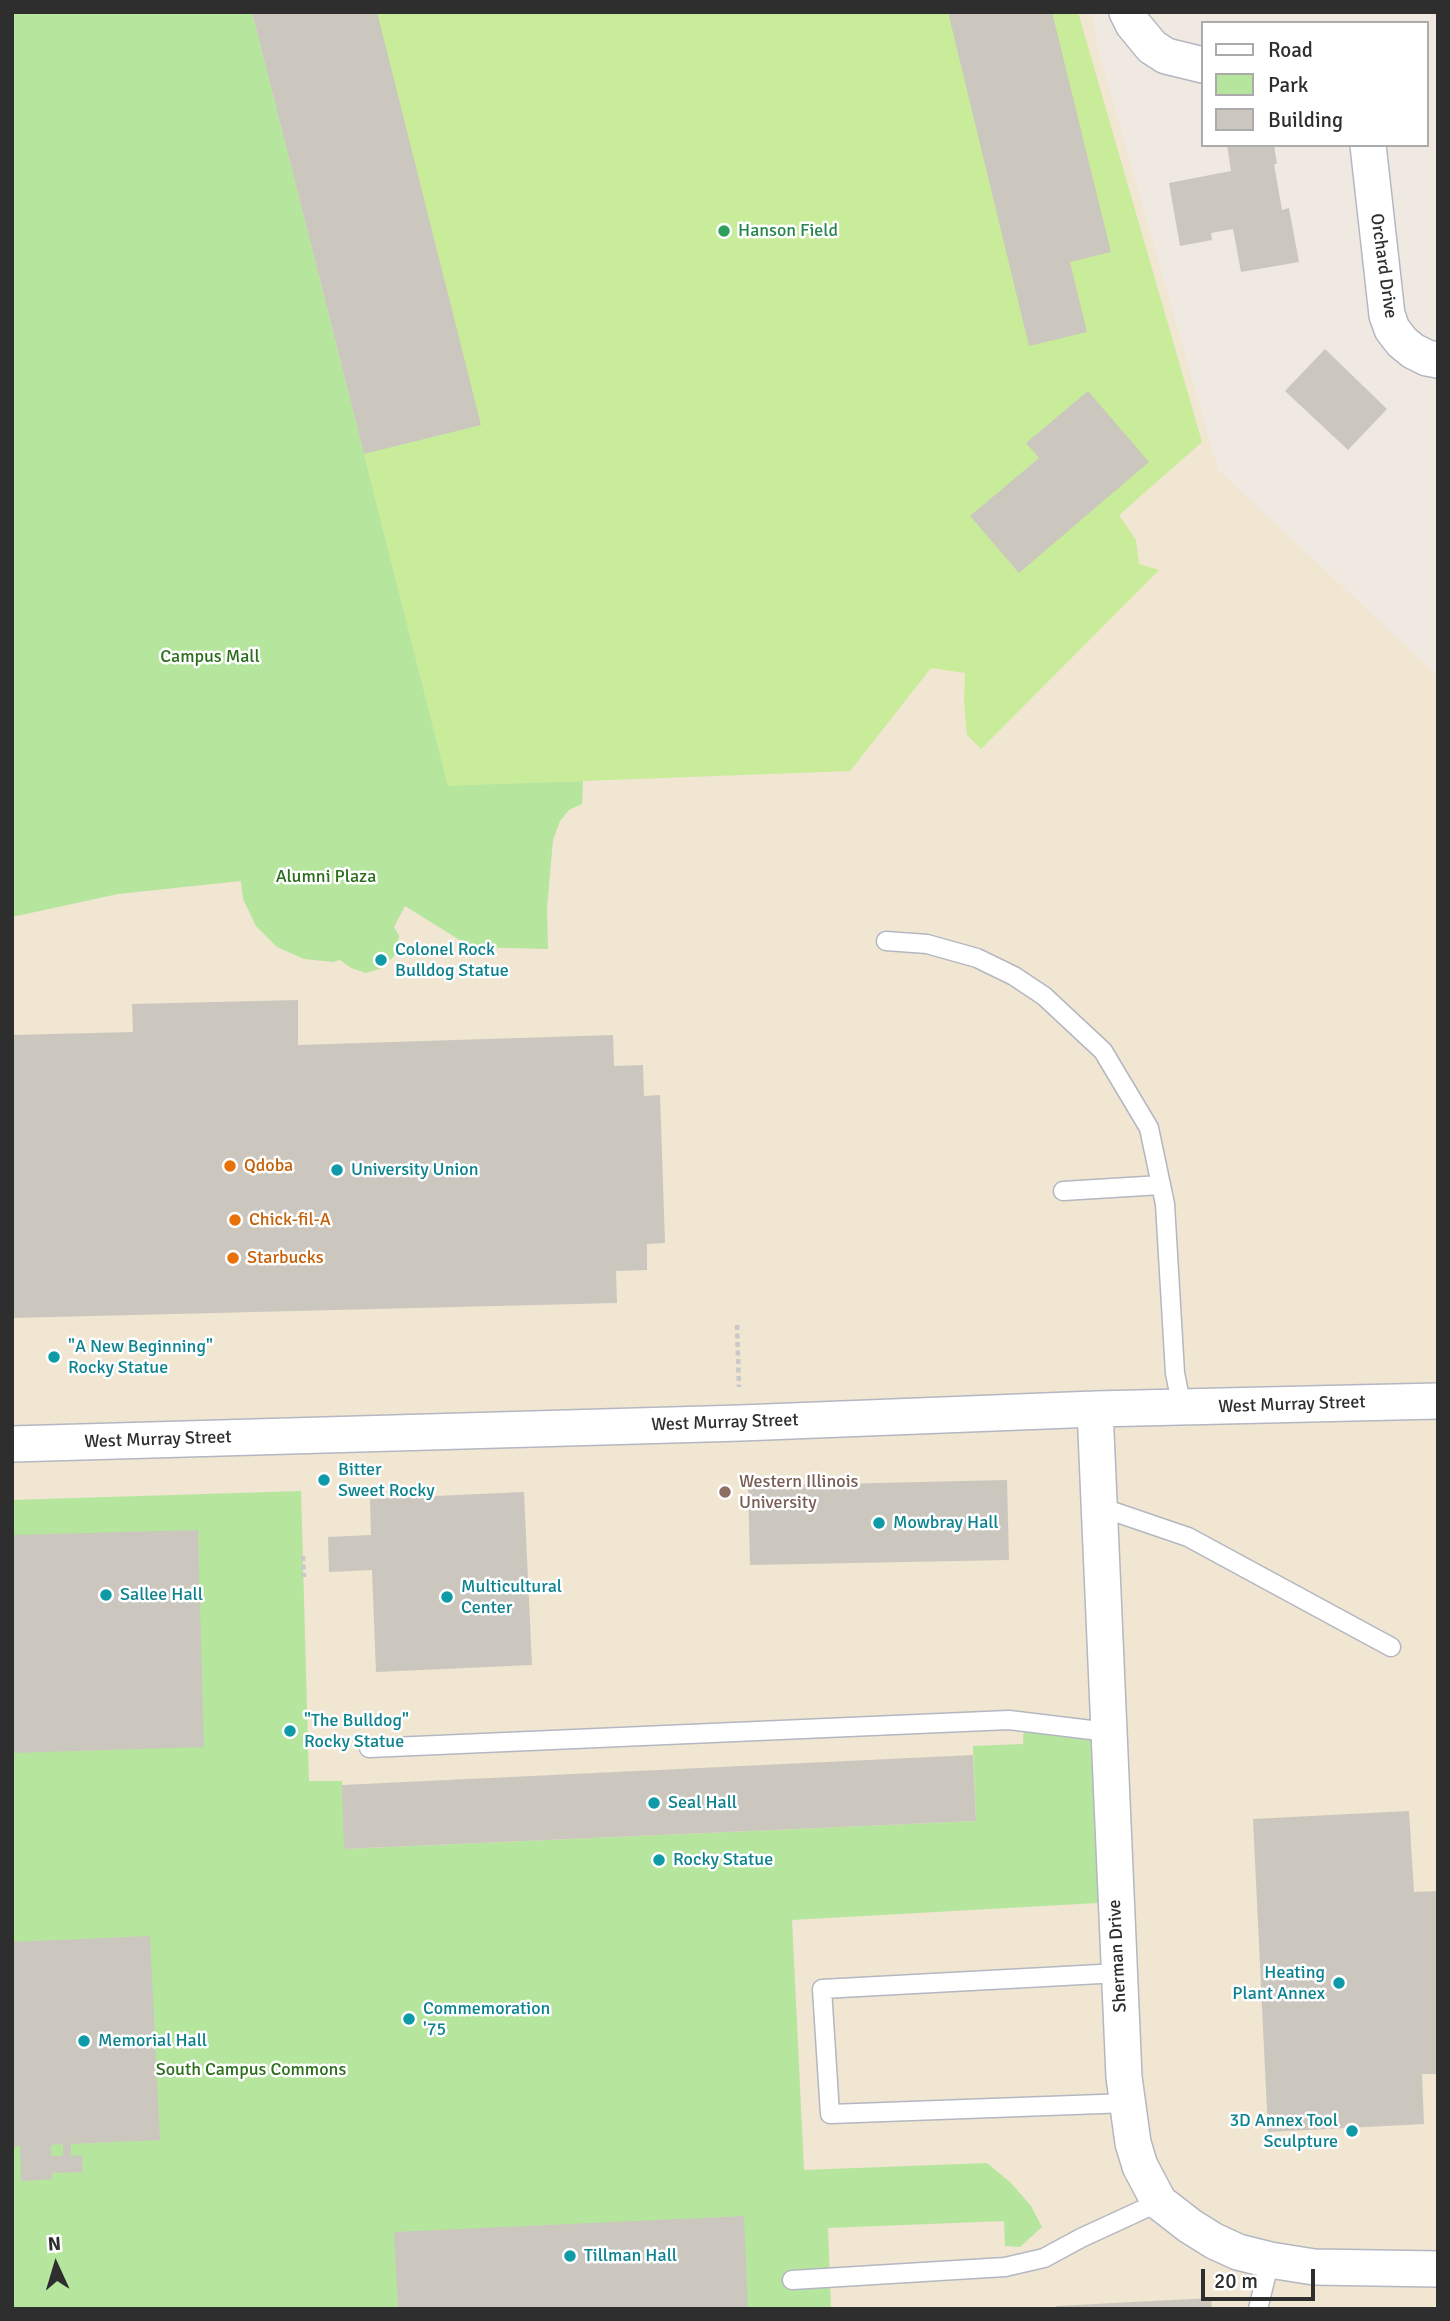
<!DOCTYPE html>
<style>
body{margin:0}
#map{position:relative;width:1450px;height:2321px;overflow:hidden;background:#efe9e1;font-family:Signika,sans-serif}
canvas{display:block}
.frame{position:absolute;inset:0;border:14px solid #2e2e2e;pointer-events:none}
.legend{position:absolute;left:1201px;top:21px;width:228px;height:126px;box-sizing:border-box;background:#fff;border:2px solid #ababab;margin:0;padding:9px 12px;list-style:none;font-size:21px;color:#2e2e2e}
.legend li{display:flex;align-items:center;gap:14px;height:35px}
.legend b{width:35px;border:2px solid #ababab}
.north{position:absolute;left:21px;top:2230px;width:70px;height:70px;-webkit-text-stroke:5px #fff;paint-order:stroke;rotate:356deg;font-size:19px;font-weight:700;line-height:28px;text-align:center;color:#2e2e2e}
.north::after{content:'';display:block;margin:auto;width:24px;height:32px;background:#2e2e2e;clip-path:polygon(50% 0,100% 100%,50% 72%,0 100%)}
.scale{position:absolute;left:1201px;top:2269px;width:114px;height:32px;box-sizing:border-box;border:4px solid #2e2e2e;border-top:0;padding-left:9px;font-size:21px;line-height:24px;white-space:nowrap;color:#2e2e2e;-webkit-text-stroke:5px #fff;paint-order:stroke}
</style>
<div id="map">
<canvas width="1450" height="2321"></canvas>
<div class="frame"></div>
<ul class="legend">
<li><b style="height:9px;background:#fff"></b>Road</li>
<li><b style="height:19px;background:#b6e59e"></b>Park</li>
<li><b style="height:19px;background:#cbc7bf"></b>Building</li>
</ul>
<div class="north">N</div>
<div class="scale">20 m</div>
</div>
<script>
const ctx = document.querySelector('canvas').getContext('2d');
ctx.lineJoin = 'round';
function fill(path, color) { ctx.fillStyle = color; ctx.fill(path, 'evenodd'); }
const shape = rows => new Path2D(rows.map(r => 'M' + r).join(''));
function trace(path, color, width, dash) { ctx.strokeStyle = color; ctx.lineWidth = width; ctx.lineCap = dash ? 'butt' : 'round'; ctx.setLineDash(dash || []); ctx.stroke(path); }
function drawText(font, color, halo, rows, align = 'center') {
  ctx.font = font + ' Signika,sans-serif'; ctx.lineWidth = 5; ctx.setLineDash([]); ctx.textBaseline = 'middle'; ctx.strokeStyle = halo; ctx.fillStyle = color; for (const [text, x, y, turn = 0] of rows) {
    ctx.save(); ctx.translate(x, y); ctx.rotate((+turn || 0) * Math.PI / 180); ctx.textAlign = isNaN(turn) ? turn : align; if (halo) ctx.strokeText(text, 0, 0); ctx.fillText(text, 0, 0); ctx.restore();
  }
}
fill(shape([
 [12,12,1092,12,1097,47,1218,470,1438,676,1438,2309,12,2309]
]), '#f0e6d1');
fill(shape([
 [12,12,252,12,448,785,583,781,582,804,569,810,560,821,553,840,547,908,548,949,471,947,405,906,394,927,399,936,395,955,382,968,366,973,351,968,340,960,333,962,304,959,277,947,256,926,243,899,241,881,118,894,12,917],
 [301,1491,309,1781,342,1781,345,1849,976,1821,973,1746,1023,1744,1024,1722,1108,1732,1115,1902,792,1920,804,2170,987,2163,1011,2183,1031,2206,1042,2227,1020,2247,1005,2246,1004,2221,828,2228,831,2309,12,2309,12,1500]
]), '#b6e59e');
fill(shape([
 [252,12,1078,12,1202,442,1119,515,1136,540,1139,564,1159,570,981,749,967,735,964,700,965,673,931,668,850,771,448,786]
]), '#c9ec9a');
fill(shape([
 [252,12,377,12,481,425,364,454],
 [948,12,1052,12,1111,252,1070,262,1087,332,1029,346],
 [1227,145,1274,145,1277,164,1274,164,1282,210,1289,208,1299,262,1241,272,1233,229,1211,233,1212,240,1180,246,1169,183,1231,171],
 [1325,349,1387,409,1348,450,1285,391],
 [1088,391,1149,462,1019,573,970,516,1039,458,1026,443],
 [298,1000,298,1045,613,1035,614,1066,643,1065,644,1096,660,1095,665,1243,647,1244,647,1270,616,1271,617,1303,12,1318,12,1035,133,1032,132,1004],
 [1007,1480,1009,1560,750,1565,748,1486],
 [524,1492,532,1665,376,1672,372,1570,329,1572,328,1537,371,1535,370,1499],
 [198,1530,204,1747,12,1753,12,1535],
 [973,1755,976,1821,344,1849,342,1785],
 [1409,1811,1414,1892,1438,1891,1438,2074,1422,2074,1424,2124,1268,2132,1253,1819],
 [150,1936,160,2140,71,2144,71,2156,82,2155,83,2172,52,2173,52,2179,21,2181,20,2146,12,2147,12,1942],
 [63,2144,63,2156,51,2156,51,2145],
 [744,2216,748,2309,398,2309,394,2232],
 [1211,2298,1212,2309,1056,2309,1056,2306]
]), '#cbc7bf');
const service = shape([
 [886,941,927,944,977,958,1014,976,1044,996,1103,1051,1149,1128,1165,1204,1175,1373,1182,1408],
 [1063,1191,1161,1185],
 [1100,1507,1188,1537,1391,1647],
 [369,1748,1009,1720,1108,1732],
 [1119,1973,822,1989,830,2114,1128,2103],
 [792,2280,1005,2267,1044,2258,1081,2238,1159,2202],
 [1258,2309,1270,2260]
]);
const minor = shape([
 [1127,12,1133,24,1152,47,1166,56,1203,65],
 [1368,145,1387,315,1392,329,1402,342,1413,351,1427,358,1438,360],
 [1095,1409,1124,2077,1133,2143,1140,2166,1159,2202,1190,2226,1214,2241,1238,2252,1270,2260,1314,2267,1438,2269],
 [12,1444,741,1423,1095,1409,1438,1401]
]);
trace(service, '#b4b7c1', 21);
trace(minor, '#b4b7c1', 38);
trace(shape([
 [737,1325,739,1387],
 [303,1556,304,1577]
]), '#c9c9c9', 4.5, [5, 3.5]);
trace(service, '#fff', 18);
trace(minor, '#fff', 35);
for (const [x, y, r, color] of [
 [724,231,7,"#2e9e5b"],
 [381,960,7,"#0f9aa8"],
 [230,1166,7,"#e8710a"],
 [337,1170,7,"#0f9aa8"],
 [235,1220,7,"#e8710a"],
 [233,1258,7,"#e8710a"],
 [54,1357,7,"#0f9aa8"],
 [324,1480,7,"#0f9aa8"],
 [725,1492,7,"#8d6e63"],
 [879,1523,7,"#0f9aa8"],
 [106,1595,7,"#0f9aa8"],
 [447,1597,7,"#0f9aa8"],
 [290,1731,7,"#0f9aa8"],
 [654,1803,7,"#0f9aa8"],
 [659,1860,7,"#0f9aa8"],
 [1339,1983,7,"#0f9aa8"],
 [409,2019,7,"#0f9aa8"],
 [84,2041,7,"#0f9aa8"],
 [1352,2131,7,"#0f9aa8"],
 [570,2256,7,"#0f9aa8"]
]) { const dot = new Path2D(); dot.arc(x, y, r, 0, 2 * Math.PI); ctx.fillStyle = color; ctx.fill(dot); trace(dot, '#fff', 2.5); }
drawText('18px', '#27864d', '#fff', [
 ["Hanson Field",738,231]
], 'left');
drawText('18px', '#2e2e2e', '#fff', [
 ["Orchard Drive",1383,266,82],
 ["West Murray Street",1292,1405,-2],
 ["West Murray Street",725,1423,-2],
 ["West Murray Street",158,1440,-2],
 ["Sherman Drive",1118,1956,-93]
]);
drawText('18px', '#2c6e1b', '#fff', [
 ["Campus Mall",210,657],
 ["Alumni Plaza",326,877],
 ["South Campus Commons",251,2070]
]);
drawText('18px', '#0d838f', '#fff', [
 ["Colonel Rock",395,950],
 ["Bulldog Statue",395,971],
 ["University Union",351,1170],
 ["\"A New Beginning\"",68,1347],
 ["Rocky Statue",68,1368],
 ["Bitter",338,1470],
 ["Sweet Rocky",338,1491],
 ["Mowbray Hall",893,1523],
 ["Multicultural",461,1587],
 ["Center",461,1608],
 ["Sallee Hall",120,1595],
 ["\"The Bulldog\"",304,1721],
 ["Rocky Statue",304,1742],
 ["Seal Hall",668,1803],
 ["Rocky Statue",673,1860],
 ["Heating",1325,1973,"right"],
 ["Plant Annex",1325,1994,"right"],
 ["Commemoration",423,2009],
 ["'75",423,2030],
 ["Memorial Hall",98,2041],
 ["3D Annex Tool",1338,2121,"right"],
 ["Sculpture",1338,2142,"right"],
 ["Tillman Hall",584,2256]
], 'left');
drawText('18px', '#c56008', '#fff', [
 ["Qdoba",244,1166],
 ["Chick-fil-A",249,1220],
 ["Starbucks",247,1258]
], 'left');
drawText('18px', '#785e54', '#fff', [
 ["Western Illinois",739,1482],
 ["University",739,1503]
], 'left');
</script>
